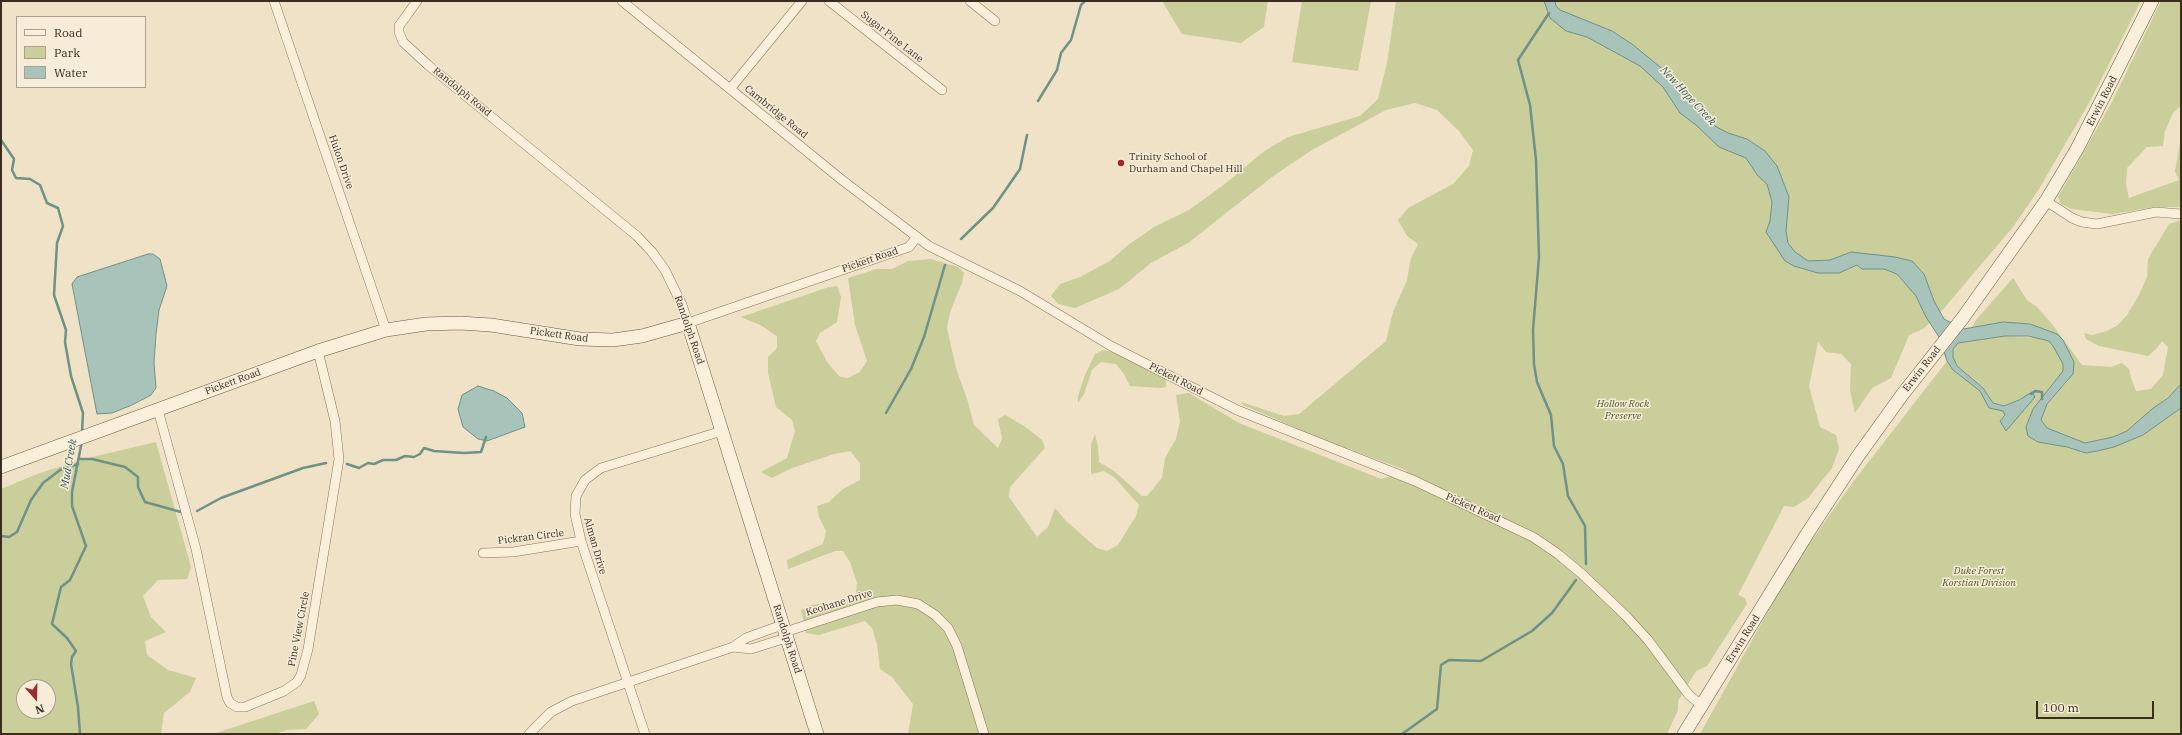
<!DOCTYPE html>
<style>
body{margin:0}
#map{position:relative;width:2182px;height:735px;overflow:hidden;background:#efe2c7;font-family:"IBM Plex Serif",serif}
canvas{display:block}
.frame{position:absolute;inset:0;border:2px solid #3b2c20;pointer-events:none}
.legend{position:absolute;left:16px;top:16px;width:130px;height:72px;box-sizing:border-box;background:#f6ecd7;border:1px solid #ab9f8e;margin:0;padding:5px 7px;list-style:none;font-size:12px;color:#3b2c20}
.legend li{display:flex;align-items:center;gap:8px;height:20px}
.legend b{width:20px;border:1px solid #ab9f8e}
.north{position:absolute;left:16px;top:679px;width:40px;height:40px;box-sizing:border-box;background:#f6ecd7;border:1px solid #ab9f8e;border-radius:50%;rotate:160deg;font-size:11px;font-weight:700;line-height:16px;text-align:center;color:#3b2c20}
.north::after{content:'';display:block;margin:auto;width:14px;height:18px;background:#9b2b2f;clip-path:polygon(50% 0,100% 100%,50% 72%,0 100%)}
.scale{position:absolute;left:2036px;top:701px;width:118px;height:18px;box-sizing:border-box;border:2px solid #3b2c20;border-top:0;padding-left:5px;font-size:12px;line-height:14px;white-space:nowrap;color:#3b2c20;-webkit-text-stroke:3px #f6ecd7;paint-order:stroke}
</style>
<div id="map">
<canvas width="2182" height="735"></canvas>
<div class="frame"></div>
<ul class="legend">
<li><b style="height:5px;background:#f9efda"></b>Road</li>
<li><b style="height:11px;background:#c9ce9a"></b>Park</li>
<li><b style="height:11px;background:#a8c3ba"></b>Water</li>
</ul>
<div class="north">N</div>
<div class="scale">100 m</div>
</div>
<script>
const ctx = document.querySelector('canvas').getContext('2d');
ctx.lineJoin = 'round';
function fill(path, color) { ctx.fillStyle = color; ctx.fill(path, 'evenodd'); }
const shape = rows => new Path2D(rows.map(r => 'M' + r).join(''));
function trace(path, color, width, dash) { ctx.strokeStyle = color; ctx.lineWidth = width; ctx.lineCap = dash ? 'butt' : 'round'; ctx.setLineDash(dash || []); ctx.stroke(path); }
function drawText(font, color, halo, rows, align = 'center') {
  ctx.font = font + ' "IBM Plex Serif",serif'; ctx.lineWidth = 3; ctx.setLineDash([]); ctx.textBaseline = 'middle'; ctx.strokeStyle = halo; ctx.fillStyle = color; for (const [text, x, y, turn = 0] of rows) {
    ctx.save(); ctx.translate(x, y); ctx.rotate((+turn || 0) * Math.PI / 180); ctx.textAlign = isNaN(turn) ? turn : align; if (halo) ctx.strokeText(text, 0, 0); ctx.fillText(text, 0, 0); ctx.restore();
  }
}
fill(shape([
 [1162,1,1268,1,1264,27,1241,43,1182,34],
 [1302,1,1371,1,1358,71,1292,62],
 [1396,1,2141,1,2089,103,2039,189,2013,227,1940,313,1923,329,1909,335,1891,378,1872,388,1855,413,1850,390,1851,364,1841,354,1826,352,1818,342,1809,386,1820,427,1836,435,1839,449,1832,468,1808,498,1794,507,1784,506,1738,595,1745,598,1747,604,1707,666,1696,671,1678,701,1678,710,1667,734,908,734,913,704,892,677,880,669,877,644,872,628,865,621,819,635,806,633,801,610,811,605,846,601,856,593,857,583,850,562,843,551,835,551,788,569,787,560,823,544,826,531,819,517,817,506,829,502,843,489,860,480,860,463,850,451,834,454,792,468,772,478,761,472,787,458,795,431,792,420,776,407,768,373,768,357,777,348,777,336,762,326,741,317,829,287,837,286,841,297,837,322,820,333,816,341,827,362,840,377,848,378,860,372,867,361,855,325,848,278,877,269,892,269,908,261,931,259,958,267,964,273,962,283,950,312,947,328,956,368,968,402,974,425,998,448,1002,438,998,419,1005,415,1024,426,1042,440,1045,448,1010,487,1009,497,1037,537,1048,527,1055,508,1067,522,1097,548,1107,551,1118,545,1136,516,1139,505,1115,478,1104,471,1091,474,1091,445,1095,434,1098,447,1099,462,1114,471,1142,496,1147,496,1162,478,1165,458,1176,439,1180,422,1176,395,1189,393,1239,423,1381,479,1408,471,1319,438,1243,405,1241,402,1284,416,1299,414,1386,341,1393,312,1407,280,1411,258,1418,244,1407,236,1398,220,1408,208,1453,184,1469,166,1473,150,1459,131,1437,110,1415,103,1386,110,1312,150,1272,177,1188,243,1151,263,1119,289,1075,308,1058,304,1051,296,1060,284,1080,277,1110,261,1128,245,1154,227,1189,210,1225,184,1263,152,1288,137,1360,116,1378,99,1387,63],
 [2161,1,2181,1,2181,106,2173,113,2165,131,2163,146,2147,147,2127,168,2126,184,2129,198,2179,180,2175,171,2181,139,2181,207,2155,207,2112,214,2071,209,2061,204,2058,197,2112,102],
 [2181,220,2181,384,2179,388,2127,431,2113,437,2085,443,2047,428,2041,420,2047,404,2068,381,2063,340,1971,329,1976,320,2013,278,2027,300,2036,306,2052,324,2082,365,2111,367,2122,363,2129,369,2131,378,2136,391,2151,389,2163,375,2168,347,2162,341,2156,349,2148,356,2099,346,2086,339,2084,333,2092,335,2107,331,2118,325,2127,315,2138,297,2147,277,2148,259,2169,224],
 [2005,336,2040,338,2049,341,2053,346,2063,364,2063,371,2042,397,2037,422,2042,432,2082,448,2112,444,2181,396,2181,734,1700,734,1792,568,1853,482,1947,361,1978,386,1993,405,2004,407,2020,401,2024,396,2019,400,2004,406,1993,403,1983,388,1957,366,1952,357,1953,349,1958,343],
 [1103,350,1116,353,1166,379,1166,387,1160,388,1130,386,1124,374,1116,364,1101,362,1092,370,1084,394,1078,403,1078,396,1085,375,1095,354],
 [156,442,191,567,187,579,158,580,143,596,151,617,166,632,145,641,147,655,168,670,196,678,190,692,164,713,161,734,1,734,1,489,37,474,88,458],
 [24,687,48,687,48,711,24,711],
 [314,701,319,714,306,729,287,730,275,734,213,734]
]), '#c9ce9a');
const water = shape([
 [1544,1,1555,1,1556,6,1560,10,1612,31,1632,44,1682,85,1697,107,1711,124,1728,133,1747,139,1765,151,1777,166,1789,197,1786,231,1788,243,1795,252,1808,261,1830,260,1851,252,1895,257,1912,261,1924,274,1934,301,1944,319,1964,329,2003,322,2030,324,2057,334,2063,340,2074,362,2073,374,2047,404,2041,420,2047,428,2085,443,2113,437,2127,431,2152,409,2168,398,2181,384,2181,408,2143,435,2114,447,2097,451,2086,453,2067,447,2038,442,2028,436,2026,427,2033,409,2063,371,2063,364,2053,346,2049,341,2028,336,2005,336,1958,343,1953,349,1953,357,1957,366,1983,388,1993,403,2004,406,2019,400,2032,392,2035,397,2006,431,2000,421,2005,415,2003,411,1989,408,1980,391,1953,370,1947,361,1939,337,1926,317,1916,296,1897,274,1884,269,1862,269,1857,265,1839,273,1818,273,1794,266,1785,261,1766,232,1770,221,1772,202,1767,184,1758,176,1746,158,1719,147,1696,125,1680,113,1663,87,1640,66,1587,37,1566,31,1550,18,1544,1],
 [148,254,153,254,160,259,167,286,159,310,156,334,154,363,156,388,151,395,132,405,112,413,97,414,72,284,77,277,148,254],
 [478,386,494,391,507,398,522,413,525,427,487,441,478,439,463,427,458,409,462,395,478,386]
]);
fill(water, '#a8c3ba');
trace(water, '#6e9288', 1);
trace(shape([
 [1549,13,1518,60,1530,105,1536,160,1539,257,1533,330,1534,364,1537,382,1551,415,1554,446,1563,464,1568,496,1585,526,1586,564],
 [1038,101,1057,70,1061,53,1071,40,1081,5,1085,1],
 [1,140,14,159,12,170,16,178,30,179,40,185,47,203,58,208,63,226,57,243,54,295,66,330,65,342,71,376,83,413,82,432],
 [961,239,993,208,1020,169,1027,135],
 [2031,394,2035,391,2042,392,2042,399],
 [886,413,911,369,924,337,945,265],
 [80,459,92,459,125,467,138,477,138,487,145,502,181,512],
 [347,464,359,468,368,463,374,464,383,460,396,460,405,456,414,457,420,454,424,448,434,451,464,453,481,452,486,437],
 [197,511,221,498,303,468,326,463],
 [1,536,9,537,17,532,31,500,43,483,60,470,78,464],
 [80,734,78,707,71,664,72,657,76,651,67,638,52,624,61,587,70,580,86,546,72,506,72,492,82,441],
 [1402,734,1437,709,1441,665,1449,660,1481,661,1532,631,1552,613,1576,580]
]), '#6e9288', 2.5);
const street = shape([
 [274,1,386,330],
 [417,1,399,26,399,32,403,42,428,65,637,236,652,252,665,270,682,305,688,323,909,247,916,238],
 [622,1,842,180,929,246,1020,291,1111,346,1237,410,1415,481,1533,537,1558,554,1582,574,1626,616,1648,640,1689,695,1701,705],
 [829,1,942,90],
 [970,1,995,21],
 [730,89,802,1],
 [2046,201,2072,218,2082,222,2097,224,2156,212,2181,214],
 [158,410,196,549,227,697,230,703,237,707,245,707,284,691,297,682,301,675,308,649,339,459,335,421,318,351],
 [483,553,513,552,581,541],
 [785,632,877,602,897,600,918,604,935,615,948,628,957,646,984,734],
 [733,647,751,649,786,638],
 [529,734,551,712,572,701,733,647,746,638,782,625],
 [645,734,581,541,575,514,576,496,585,480,601,468,722,431]
]);
const secondary = shape([
 [1,467,318,351,386,330,426,324,460,323,491,325,580,339,613,340,642,336,688,323,817,734],
 [1684,734,1807,534,1858,456,1902,395,1962,319,2046,201,2077,149,2152,1]
]);
trace(street, '#8b745c', 10);
trace(secondary, '#6d553f', 14);
trace(street, '#f9efda', 9);
trace(secondary, '#f9efda', 13);
for (const [x, y, r, color] of [
 [1121,163,4,"#9b2b2f"]
]) { const dot = new Path2D(); dot.arc(x, y, r, 0, 2 * Math.PI); ctx.fillStyle = color; ctx.fill(dot); trace(dot, '#f6ecd7', 1.5); }
drawText('10px', '#3b2c20', '#f6ecd7', [
 ["Sugar Pine Lane",892,37,38],
 ["Randolph Road",462,92,39],
 ["Erwin Road",2102,101,-63],
 ["Cambridge Road",776,112,39],
 ["Hulon Drive",341,162,71],
 ["Pickett Road",870,260,-19],
 ["Randolph Road",689,330,71],
 ["Pickett Road",559,335,8],
 ["Erwin Road",1922,369,-52],
 ["Pickett Road",1176,379,27],
 ["Pickett Road",233,382,-20],
 ["Pickett Road",1473,508,24],
 ["Pickran Circle",531,537,-7],
 ["Alman Drive",595,546,74],
 ["Keohane Drive",839,603,-17],
 ["Pine View Circle",299,629,-79],
 ["Randolph Road",787,639,72],
 ["Erwin Road",1743,639,-58]
]);
drawText('10px', '#3b2c20', '#f6ecd7', [
 ["Trinity School of",1129,157],
 ["Durham and Chapel Hill",1129,169]
], 'left');
drawText('italic 10px', '#4d5826', '#f6ecd7', [
 ["Hollow Rock",1623,404],
 ["Preserve",1623,416],
 ["Duke Forest",1979,571],
 ["Korstian Division",1979,583]
]);
drawText('italic 11px', '#2f5b57', '#f6ecd7', [
 ["New Hope Creek",1688,96,47],
 ["Mud Creek",69,464,-80]
]);
</script>
